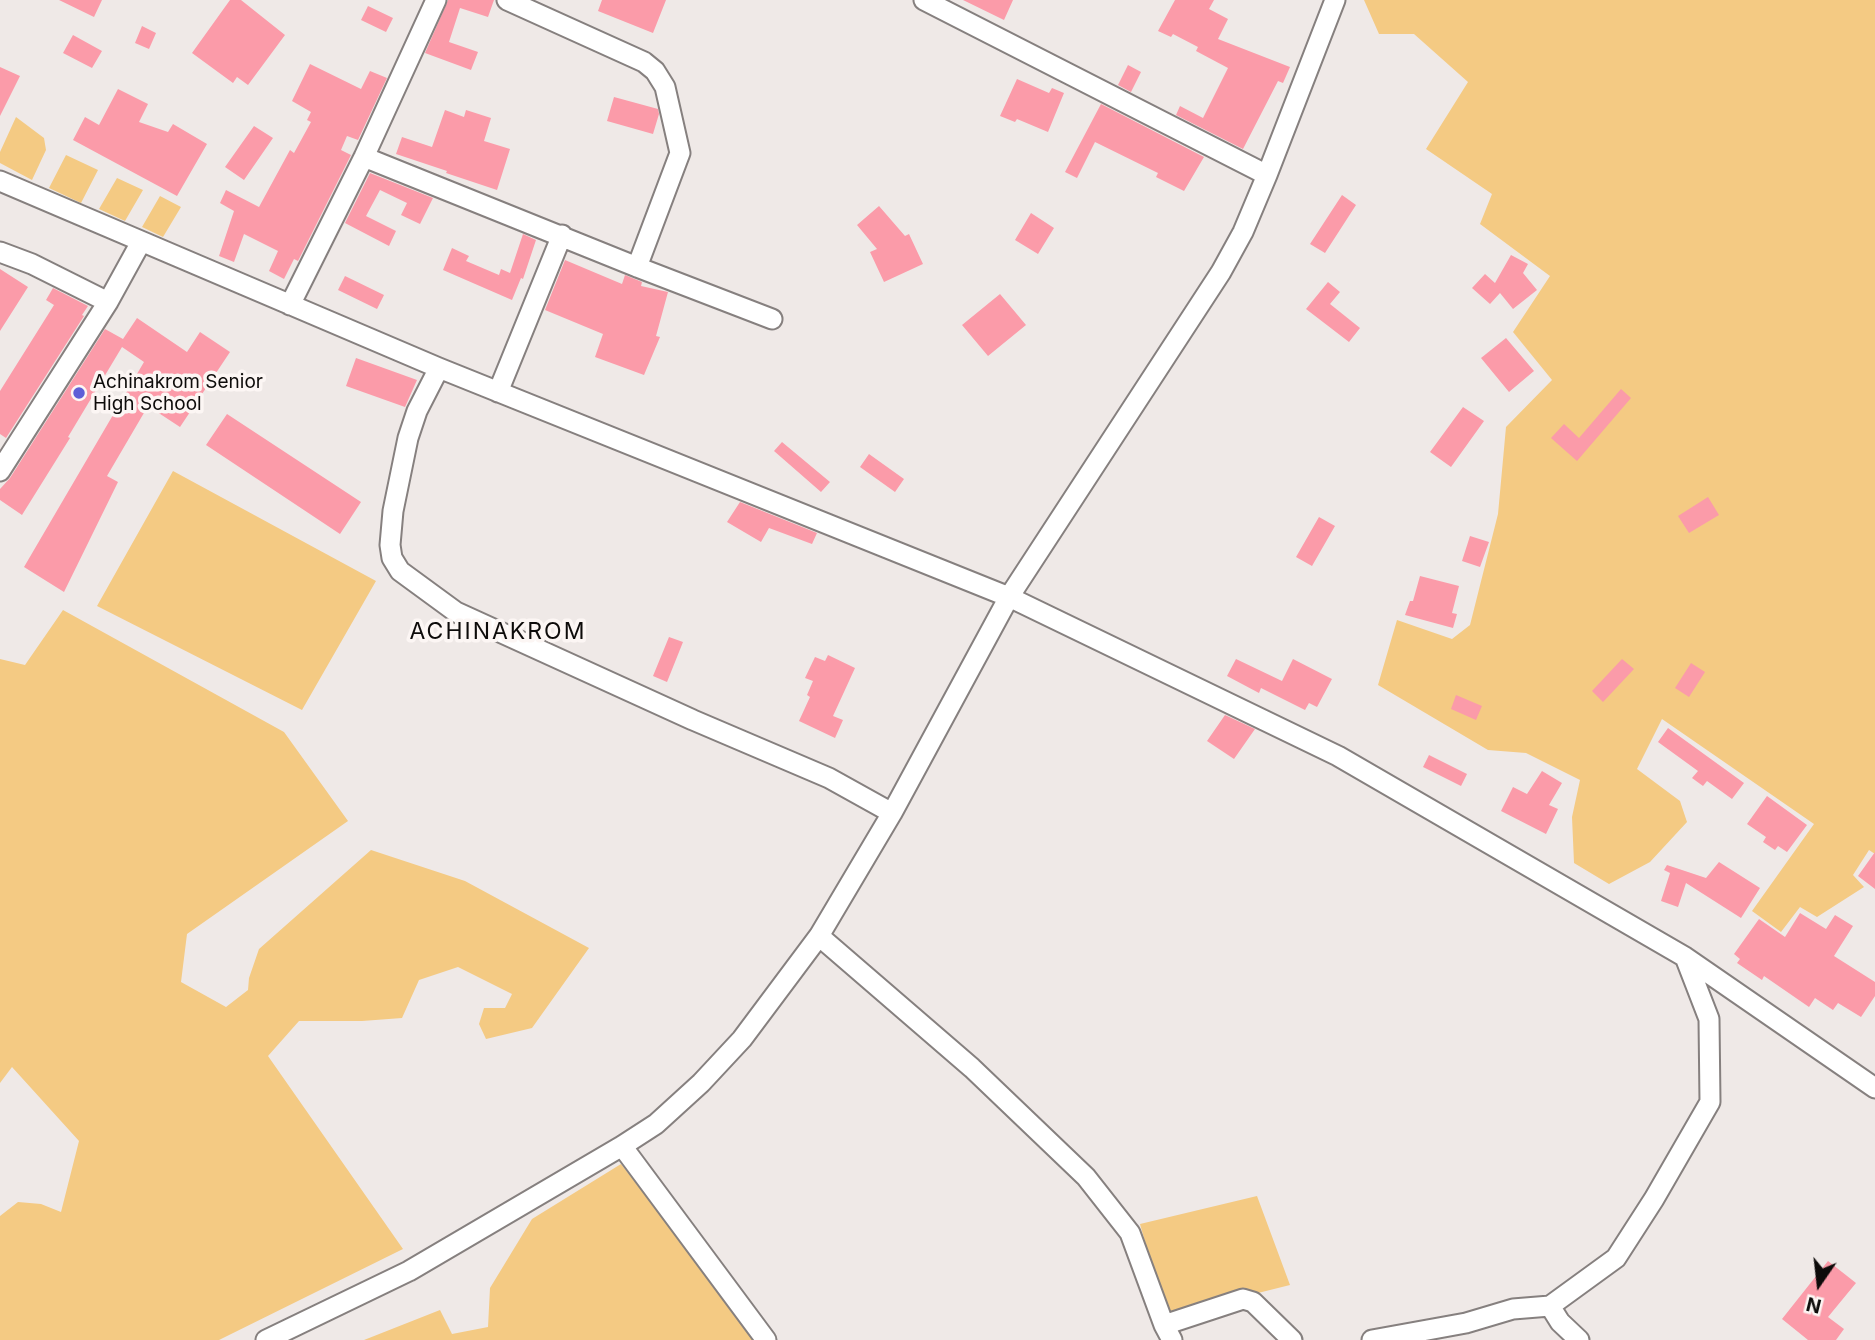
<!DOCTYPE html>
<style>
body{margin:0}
#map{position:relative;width:1875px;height:1340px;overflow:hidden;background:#efe9e7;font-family:Inter,sans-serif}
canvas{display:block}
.north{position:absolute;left:1784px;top:1249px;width:70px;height:70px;-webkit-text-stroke:5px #fcf6f4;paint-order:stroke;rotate:194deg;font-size:19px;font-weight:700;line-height:28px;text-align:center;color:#0d0b0a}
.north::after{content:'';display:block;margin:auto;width:24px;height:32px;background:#0d0b0a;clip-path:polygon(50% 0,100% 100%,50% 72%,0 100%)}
</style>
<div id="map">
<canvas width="1875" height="1340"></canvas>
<div class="north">N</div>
</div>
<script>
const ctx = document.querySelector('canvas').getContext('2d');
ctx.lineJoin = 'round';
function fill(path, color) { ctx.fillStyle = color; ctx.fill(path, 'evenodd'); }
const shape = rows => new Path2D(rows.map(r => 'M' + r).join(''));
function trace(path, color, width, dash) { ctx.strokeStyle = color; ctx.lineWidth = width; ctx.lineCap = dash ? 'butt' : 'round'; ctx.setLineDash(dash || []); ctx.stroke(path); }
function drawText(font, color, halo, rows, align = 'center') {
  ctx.font = font + ' Inter,sans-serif'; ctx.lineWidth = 7; ctx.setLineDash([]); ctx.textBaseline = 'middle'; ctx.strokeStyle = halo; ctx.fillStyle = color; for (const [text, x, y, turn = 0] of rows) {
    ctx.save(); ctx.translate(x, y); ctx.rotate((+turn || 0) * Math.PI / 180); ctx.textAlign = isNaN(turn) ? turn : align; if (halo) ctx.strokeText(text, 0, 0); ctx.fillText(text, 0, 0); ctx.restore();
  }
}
fill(shape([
 [1364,0,1875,0,1875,854,1869,850,1853,875,1864,887,1817,917,1800,907,1781,932,1752,911,1814,824,1662,719,1637,769,1680,801,1687,822,1650,862,1609,884,1574,863,1572,817,1580,780,1526,753,1488,750,1378,685,1397,620,1452,639,1470,625,1498,514,1506,427,1552,380,1513,332,1550,276,1480,224,1492,194,1426,149,1468,82,1414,34,1379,34],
 [16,117,44,138,46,150,32,180,0,163,0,152],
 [66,155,98,170,81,203,49,188],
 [117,178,143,190,125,221,99,209],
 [160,196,181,207,163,237,142,227],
 [173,471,376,581,302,710,97,606],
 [63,610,284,732,348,821,187,934,181,982,226,1007,248,990,249,978,259,949,371,850,465,881,589,948,532,1028,486,1039,479,1024,484,1008,505,1008,512,994,458,967,419,980,402,1018,362,1021,299,1021,268,1056,403,1249,219,1340,0,1340,0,1216,18,1202,41,1204,61,1212,79,1141,12,1067,0,1083,0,659,25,665],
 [621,1164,758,1340,364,1340,440,1310,452,1334,488,1327,490,1288,532,1219],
 [1257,1196,1290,1285,1166,1316,1140,1224]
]), '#f4ca83');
fill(shape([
 [59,0,102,0,94,17],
 [230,0,241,0,285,35,248,85,237,77,233,83,192,53],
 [448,0,494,0,488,17,460,8,449,42,478,52,471,70,425,53],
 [602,0,666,0,653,33,598,11],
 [963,0,1013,0,1004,20],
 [1175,0,1214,0,1209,9,1228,19,1218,39,1290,67,1283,83,1278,81,1243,149,1176,115,1180,106,1203,118,1228,68,1196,51,1198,47,1173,34,1171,37,1158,31],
 [368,6,393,18,386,32,361,20],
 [142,26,156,33,149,49,135,43],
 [73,35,102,51,92,68,63,53],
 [310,64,361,89,370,71,387,78,358,140,347,136,341,150,351,155,298,261,294,259,284,279,269,271,278,251,244,234,234,262,219,256,234,211,220,203,226,190,259,207,290,150,294,153,311,122,307,120,311,112,292,101],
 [1128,65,1141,72,1131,92,1118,85],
 [0,67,20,76,0,116],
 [1017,79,1049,93,1052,88,1064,93,1048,132,1017,119,1015,122,1000,116],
 [118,89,148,104,139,122,168,132,173,124,207,144,177,196,73,140,85,117,99,125],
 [614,97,658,109,659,114,653,134,607,121],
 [1101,104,1204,157,1184,191,1156,177,1158,173,1095,142,1077,178,1065,172],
 [445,110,464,117,466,110,491,118,484,141,510,149,497,190,446,173,447,171,396,154,402,137,432,147],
 [254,126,273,138,244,180,225,167],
 [370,173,433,198,420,224,401,215,407,203,380,190,366,216,396,231,389,246,345,223],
 [1342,195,1356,205,1325,253,1310,244],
 [879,206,905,236,909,234,923,264,884,282,870,252,877,249,857,225],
 [1031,213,1054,228,1038,254,1015,240],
 [523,234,536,240,523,279,521,278,512,300,443,270,452,248,469,256,466,261,499,275,501,269,510,273],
 [1511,255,1528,264,1523,273,1537,290,1513,309,1500,293,1490,304,1472,288,1485,274,1495,283],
 [565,260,622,284,625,275,642,282,641,286,668,292,656,336,660,337,644,375,595,357,603,334,545,310],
 [0,269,28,287,0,331],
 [345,276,384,295,377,309,338,290],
 [1328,282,1340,292,1330,304,1360,328,1349,342,1306,309],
 [53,288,88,306,82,315,84,316,6,438,0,434,0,391,54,305,46,300],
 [1000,294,1026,325,988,356,962,325],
 [137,318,187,352,200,332,230,352,180,427,148,406,107,476,118,482,64,592,24,567,144,362,122,347,68,437,70,438,22,515,0,500,0,489,10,478,105,329,123,339],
 [1506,338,1534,371,1509,392,1481,358],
 [356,358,417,380,405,407,346,386],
 [1621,389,1631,398,1577,461,1551,438,1564,424,1579,438],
 [1463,407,1484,421,1451,467,1430,452],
 [227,414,361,502,340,534,206,445],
 [782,442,830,482,821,492,774,451],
 [869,454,904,479,895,492,860,467],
 [1708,497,1719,515,1689,533,1678,516],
 [740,502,817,533,812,544,769,528,761,542,727,522],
 [1319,517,1335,526,1312,566,1296,557],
 [1470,536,1489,542,1480,567,1462,561],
 [1420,576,1459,586,1452,613,1457,614,1453,628,1405,615,1410,601,1413,601],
 [669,637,683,642,667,682,653,676],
 [828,655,855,668,833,716,843,720,835,738,799,721,810,697,807,695,813,681,805,678,815,657,825,661],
 [1236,659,1282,681,1293,659,1332,679,1317,707,1309,703,1305,710,1261,688,1259,693,1227,676],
 [1622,659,1634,669,1603,702,1592,691],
 [1691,663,1705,672,1689,697,1675,688],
 [1456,695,1482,706,1476,720,1451,709],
 [1225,715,1255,729,1234,759,1207,741],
 [1668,728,1744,783,1732,799,1707,781,1703,786,1692,778,1698,771,1658,742],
 [1429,755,1467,774,1461,786,1423,767],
 [1542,771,1562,783,1549,805,1558,809,1546,834,1501,811,1513,787,1527,794],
 [1767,796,1807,825,1787,852,1778,846,1775,850,1763,842,1766,837,1747,824],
 [1875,852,1875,889,1858,876],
 [1719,862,1760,888,1741,918,1686,883,1678,907,1661,901,1670,873,1664,870,1667,865,1706,878],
 [1800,913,1826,929,1835,915,1853,926,1834,956,1875,982,1875,996,1861,1017,1838,1003,1833,1010,1815,998,1809,1007,1764,976,1762,980,1737,963,1740,959,1734,954,1759,919,1785,937],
 [1828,1261,1856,1283,1828,1317,1844,1329,1836,1340,1808,1340,1782,1319]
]), '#fb9ba9');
const minor = shape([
 [507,0,644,62,655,71,665,87,680,153,637,267],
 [924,0,1267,175],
 [364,157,637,267,772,319],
 [0,181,439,368,1009,597,1338,756,1685,957,1875,1088],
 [0,252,32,264,108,302],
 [290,305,364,157,436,0],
 [439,368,417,411,408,438,393,511,390,545,392,558,400,571,456,612,693,720,829,778,892,813],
 [498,392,562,235],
 [0,471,108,302,141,242],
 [819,936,972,1068,1086,1177,1130,1233,1164,1325,1172,1340],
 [622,1146,766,1340],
 [1550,1306,1560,1322,1579,1340],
 [1164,1325,1243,1299,1253,1302,1292,1340],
 [266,1340,409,1271,622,1146,656,1124,701,1083,742,1039,819,936,892,813,1009,597,1221,272,1243,232,1267,175,1335,0],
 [1372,1340,1466,1323,1513,1309,1550,1306,1616,1258,1654,1199,1710,1102,1709,1019,1685,957]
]);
trace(minor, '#86807f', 23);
trace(minor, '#fff', 19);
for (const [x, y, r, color] of [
 [79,393,7,"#5e5fd7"]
]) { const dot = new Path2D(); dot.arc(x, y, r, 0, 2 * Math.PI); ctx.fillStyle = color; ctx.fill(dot); trace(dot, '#fcf6f4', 2.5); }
drawText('19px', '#0d0b0a', '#fcf6f4', [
 ["Achinakrom Senior",93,382],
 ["High School",93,404]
], 'left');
ctx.letterSpacing = '2px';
drawText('23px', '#0d0b0a', '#fcf6f4', [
 ["ACHINAKROM",498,632]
]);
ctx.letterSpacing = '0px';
</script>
